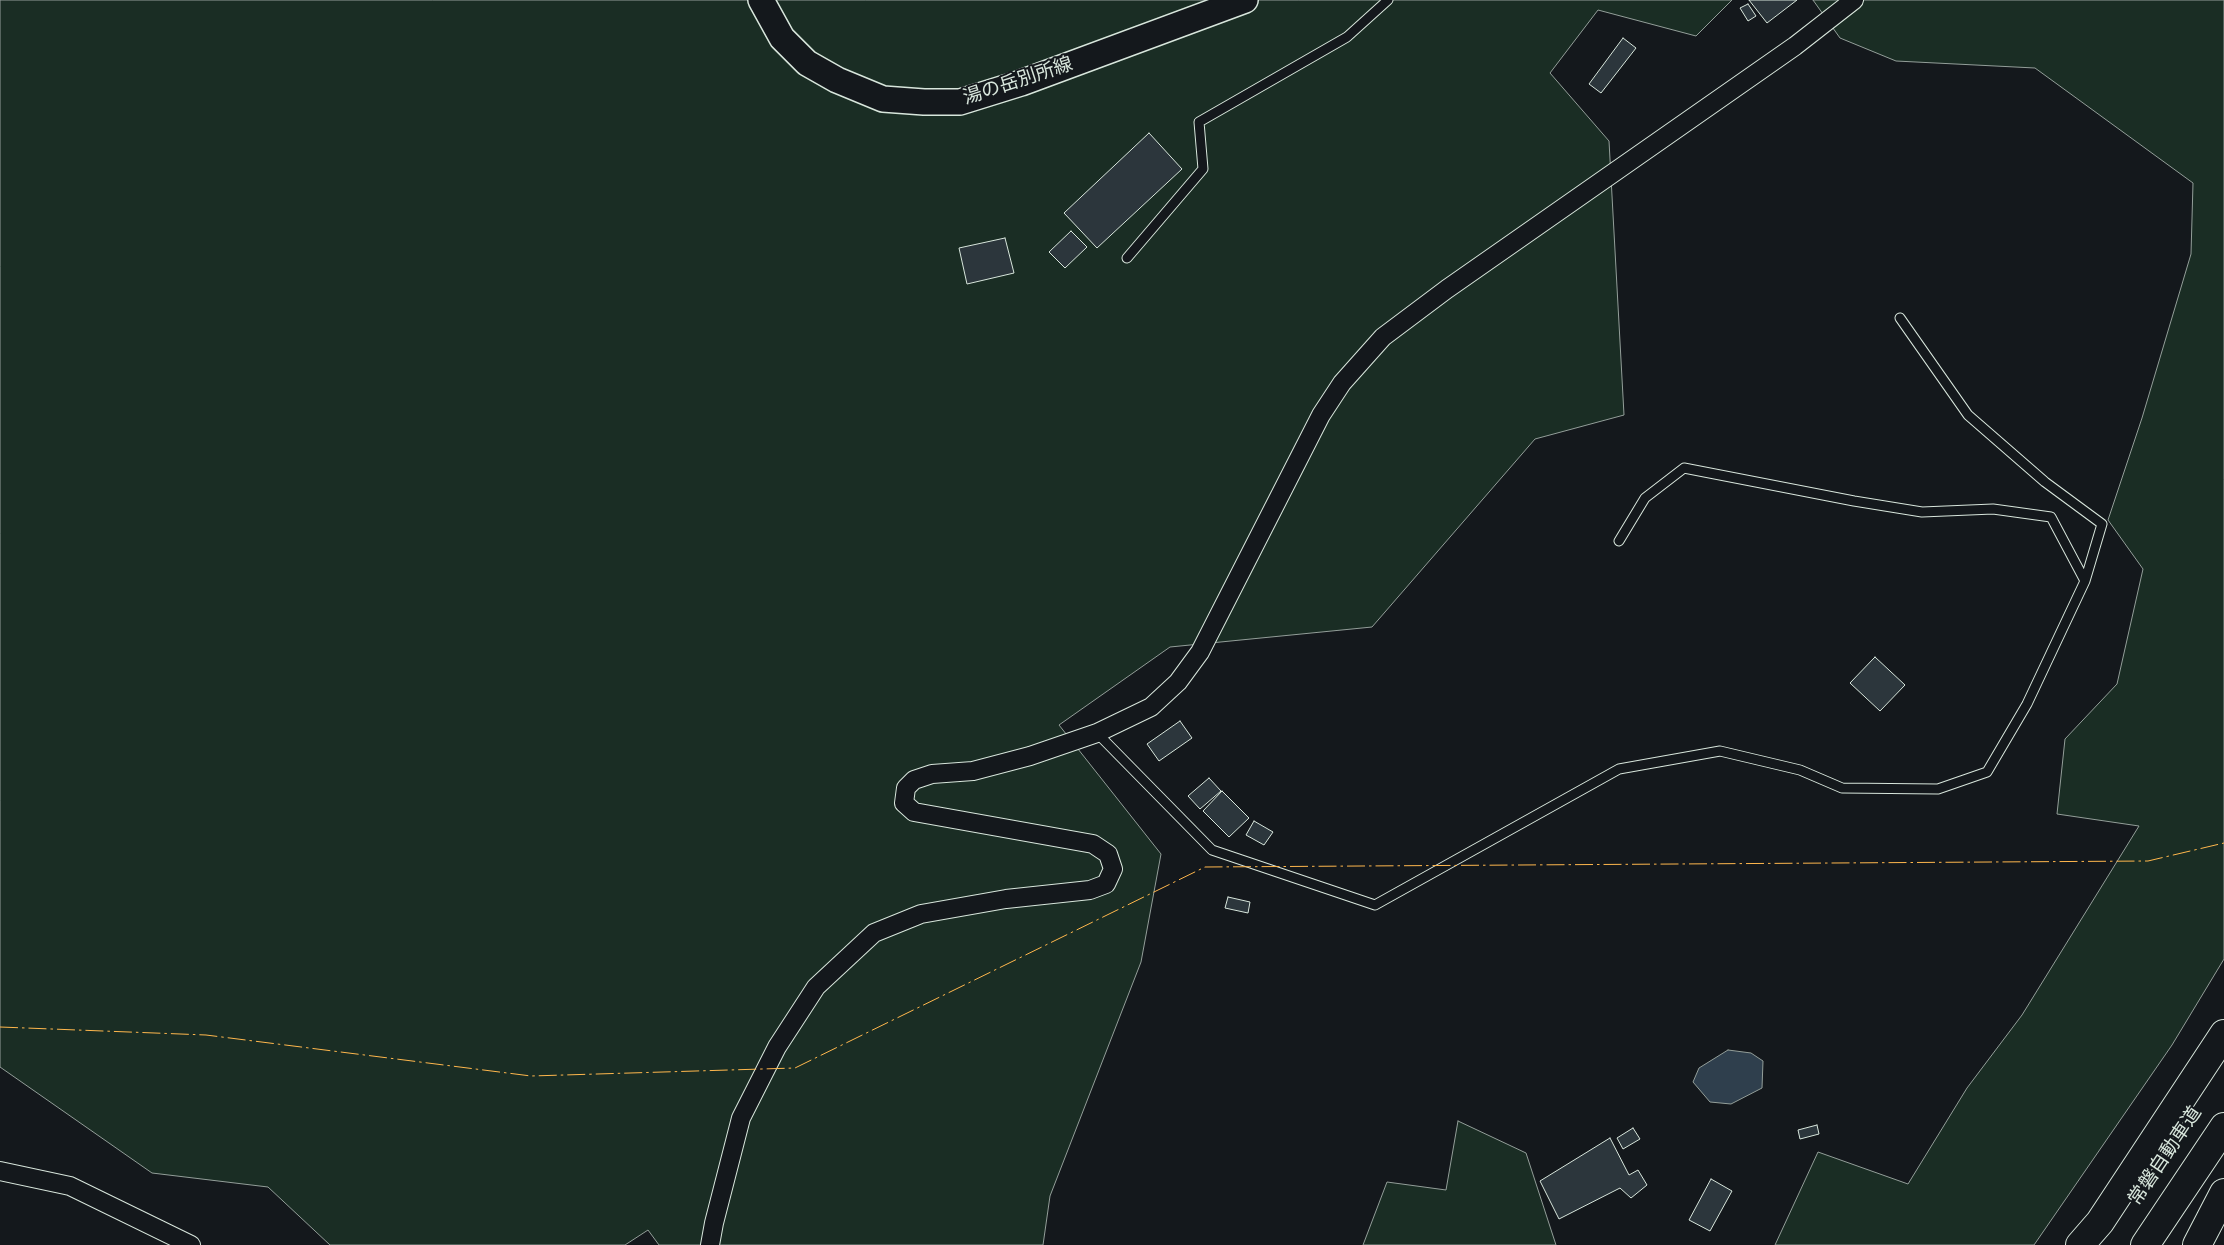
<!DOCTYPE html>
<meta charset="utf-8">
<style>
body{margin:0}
canvas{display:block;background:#14181c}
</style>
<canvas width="2224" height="1245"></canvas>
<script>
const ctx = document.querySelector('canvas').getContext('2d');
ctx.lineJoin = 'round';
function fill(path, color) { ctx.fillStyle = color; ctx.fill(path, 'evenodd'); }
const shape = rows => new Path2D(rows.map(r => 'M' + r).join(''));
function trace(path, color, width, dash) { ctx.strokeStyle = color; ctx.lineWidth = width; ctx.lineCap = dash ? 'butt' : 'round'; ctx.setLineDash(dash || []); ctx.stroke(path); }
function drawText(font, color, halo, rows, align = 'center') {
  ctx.font = font + ' Cabin,"Noto Sans JP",sans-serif'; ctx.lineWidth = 4; ctx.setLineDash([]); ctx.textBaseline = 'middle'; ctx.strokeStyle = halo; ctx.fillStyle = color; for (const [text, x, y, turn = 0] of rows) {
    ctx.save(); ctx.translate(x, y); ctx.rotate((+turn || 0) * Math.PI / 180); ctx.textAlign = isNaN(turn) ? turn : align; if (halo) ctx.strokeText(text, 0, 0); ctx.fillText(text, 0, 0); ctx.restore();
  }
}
const green = shape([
 [0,0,1732,0,1696,36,1598,10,1550,73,1609,141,1624,415,1535,439,1372,627,1170,647,1059,725,1161,854,1141,962,1050,1196,1043,1245,659,1245,648,1230,625,1245,330,1245,268,1187,152,1173,0,1067,0,0],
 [1813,0,2224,0,2224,959,2172,1045,2034,1245,1775,1245,1818,1152,1908,1184,1967,1088,2022,1015,2139,826,2057,814,2065,739,2117,684,2143,569,2108,520,2142,418,2191,254,2193,183,2035,68,1896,61,1840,38,1813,0],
 [1458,1121,1526,1153,1556,1245,1363,1245,1387,1182,1446,1190,1458,1121]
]);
fill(green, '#1a2d24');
trace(green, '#939e99', 1);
const water = shape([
 [1728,1050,1751,1053,1763,1061,1762,1088,1731,1104,1710,1102,1693,1082,1699,1068,1728,1050]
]);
fill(water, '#2f3f4d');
trace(water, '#939e99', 1);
const building = shape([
 [1749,0,1797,0,1767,23,1749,0],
 [1748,4,1756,16,1748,21,1740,8,1748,4],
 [1623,38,1636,48,1601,93,1589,84,1623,38],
 [1149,133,1182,169,1097,248,1064,213,1149,133],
 [1071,231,1087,247,1065,268,1049,252,1071,231],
 [1005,238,1014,273,967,284,959,248,1005,238],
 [1875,657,1905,685,1880,711,1850,683,1875,657],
 [1180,721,1192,738,1159,761,1147,744,1180,721],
 [1209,778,1221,791,1200,809,1188,796,1209,778],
 [1222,791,1249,818,1229,837,1203,811,1222,791],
 [1254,821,1273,832,1264,845,1246,835,1254,821],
 [1228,897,1250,902,1248,913,1225,908,1228,897],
 [1817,1125,1819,1134,1800,1139,1798,1130,1817,1125],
 [1633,1128,1640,1139,1623,1149,1617,1138,1633,1128],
 [1610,1138,1629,1175,1638,1170,1647,1185,1631,1198,1620,1188,1559,1219,1540,1181,1610,1138],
 [1711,1179,1732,1191,1710,1231,1689,1220,1711,1179]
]);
fill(building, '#2c363c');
trace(building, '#d8e6dc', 1);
const service = shape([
 [1127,258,1203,169,1199,122,1347,37,1388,0],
 [1619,541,1645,498,1684,468,1854,501,1922,512,1993,509,2051,517,2085,581],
 [1097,733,1212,850,1375,905,1619,769,1720,751,1800,770,1842,788,1938,789,1987,772,2027,704,2085,581,2102,524,2045,482,1968,415,1900,318]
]);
const minor = shape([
 [0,1171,70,1186,191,1245],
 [710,1245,714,1223,741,1118,777,1047,816,987,874,933,921,914,1006,899,1090,890,1106,884,1113,869,1108,854,1093,844,914,812,904,803,906,788,914,780,932,774,973,771,1030,756,1097,733,1151,707,1178,682,1200,652,1321,415,1342,383,1383,337,1447,289,1795,46,1854,0]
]);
const secondary = shape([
 [761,0,782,38,807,63,837,80,883,99,924,102,960,102,1021,83,1245,0]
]);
const motorway = shape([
 [2080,1245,2100,1222,2224,1034],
 [2145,1245,2224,1127],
 [2197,1245,2224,1193]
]);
trace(service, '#d8e6dc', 11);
trace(minor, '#d8e6dc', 20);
trace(secondary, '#d8e6dc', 28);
trace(motorway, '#d8e6dc', 30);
trace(service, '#14181c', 9);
trace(minor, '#14181c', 18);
trace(secondary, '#14181c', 25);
trace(motorway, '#14181c', 28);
trace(shape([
 [0,1027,206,1035,531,1076,795,1068,1205,867,2148,861,2224,843]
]), '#ffb74d', 1, [18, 4, 2.5, 4]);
drawText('19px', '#d8e6dc', '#14181c', [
 ["湯の岳別所線",1018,81,-18],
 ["常磐自動車道",2165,1156,-56]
]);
</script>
